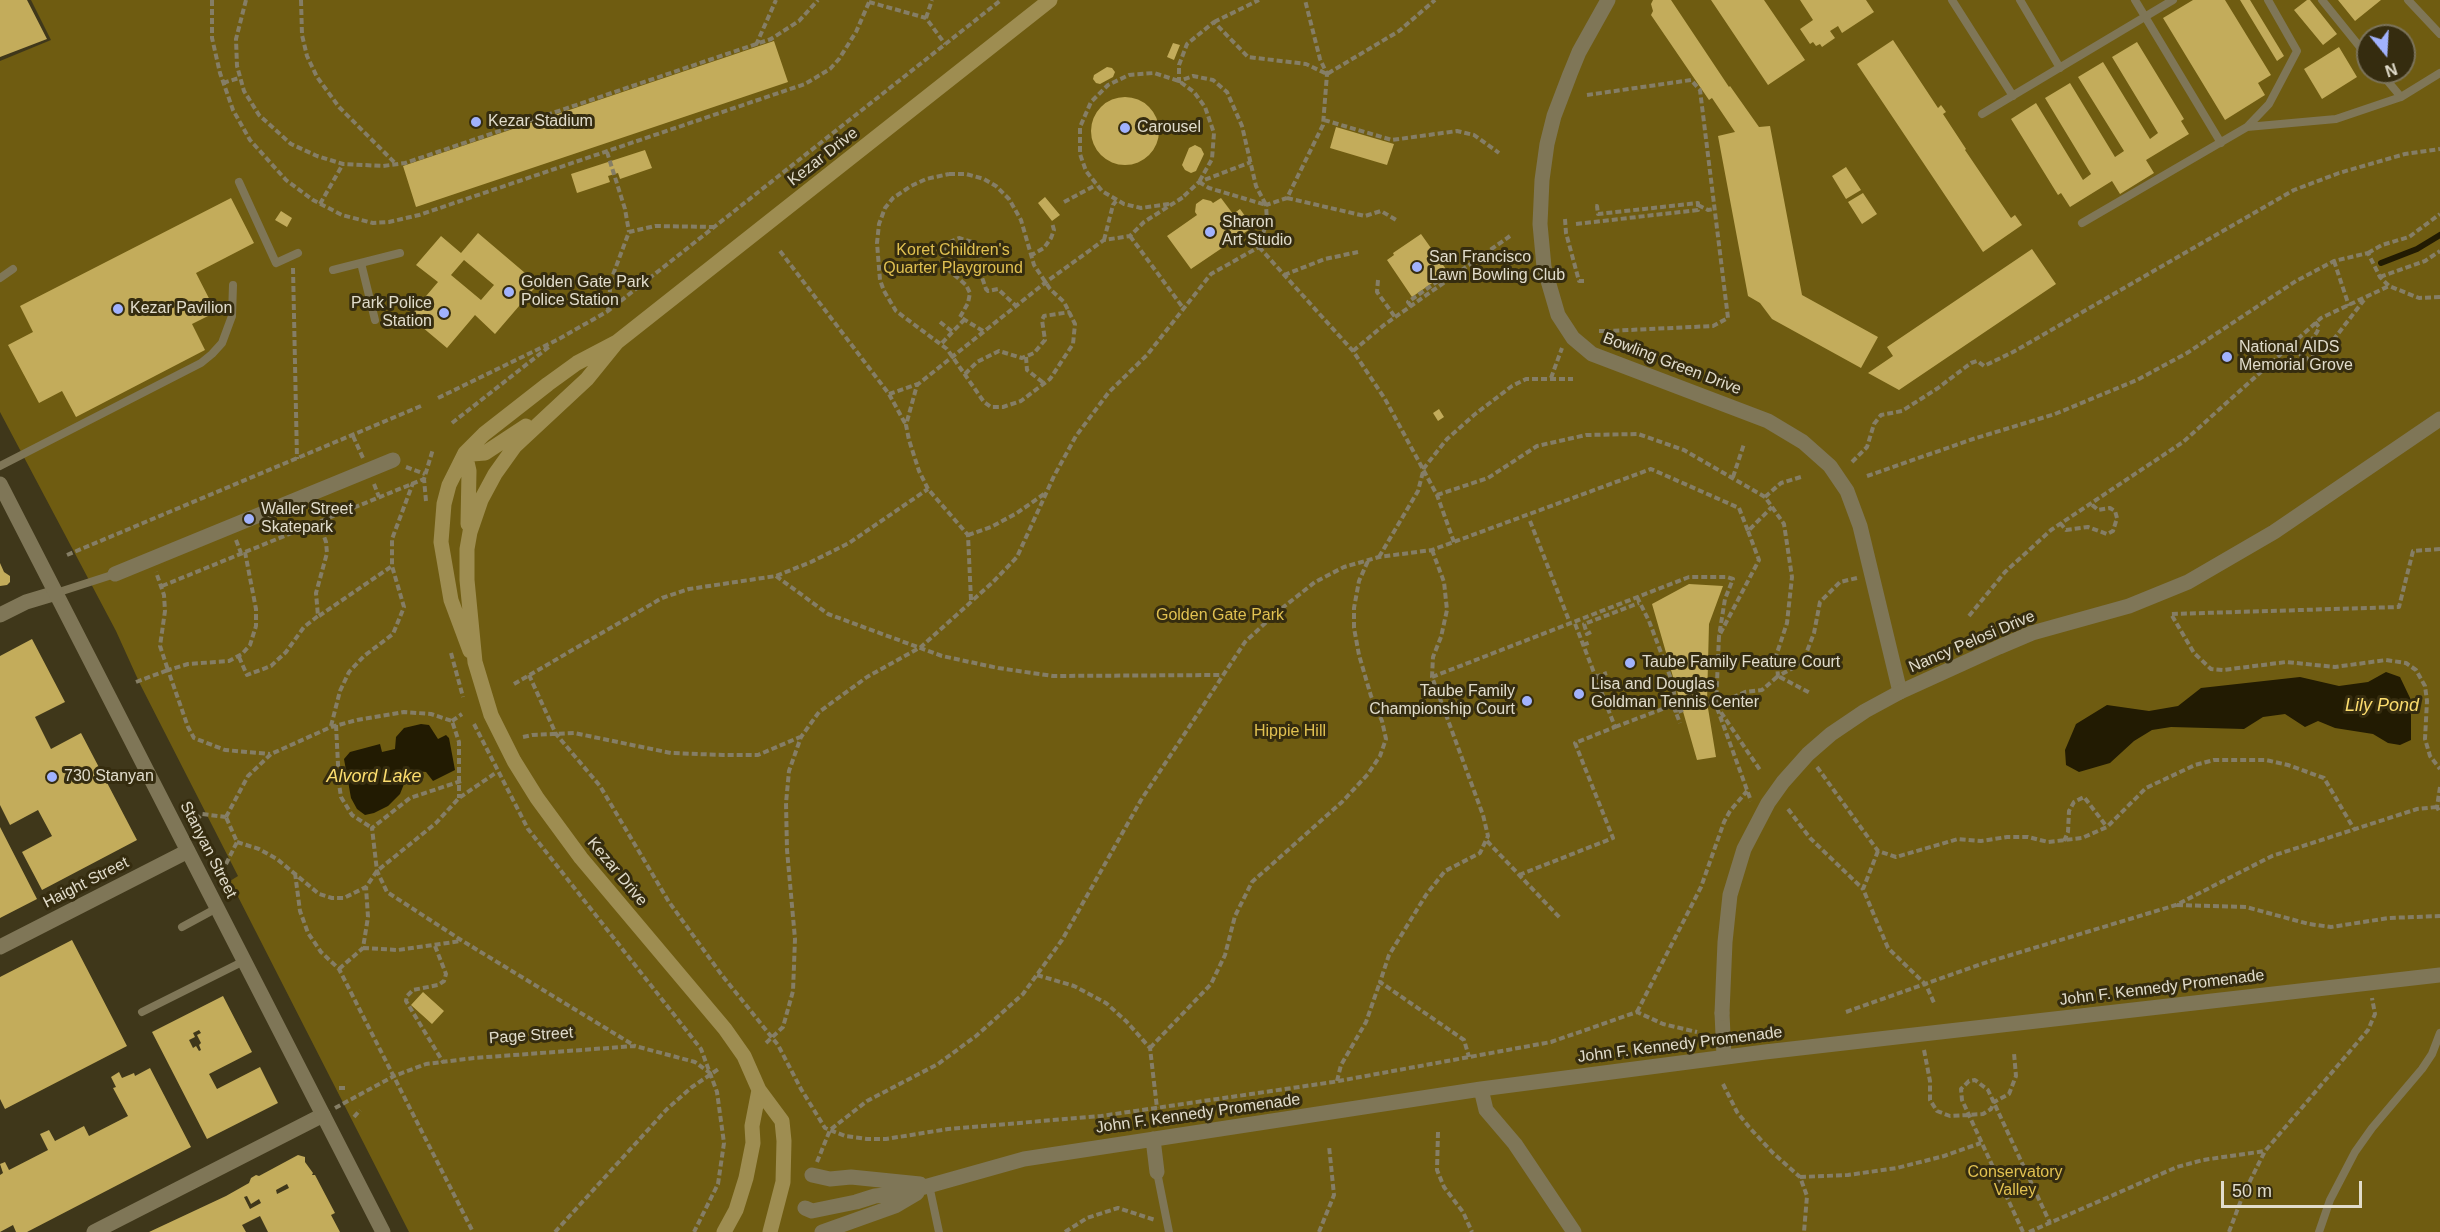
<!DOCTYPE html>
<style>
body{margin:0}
#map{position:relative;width:2440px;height:1232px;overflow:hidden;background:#3f371a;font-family:Helvetica,sans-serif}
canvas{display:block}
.north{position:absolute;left:2356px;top:24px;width:60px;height:60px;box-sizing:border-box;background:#352c0f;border:2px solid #7a725a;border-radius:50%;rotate:162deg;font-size:16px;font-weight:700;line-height:24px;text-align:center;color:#e1dccb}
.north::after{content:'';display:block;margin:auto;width:21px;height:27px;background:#a1b2fd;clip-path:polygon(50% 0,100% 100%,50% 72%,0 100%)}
.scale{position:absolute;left:2221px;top:1181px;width:141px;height:27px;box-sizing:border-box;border:3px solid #e1dccb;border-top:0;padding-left:8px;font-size:18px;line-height:21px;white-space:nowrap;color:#e1dccb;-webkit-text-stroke:4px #352c0f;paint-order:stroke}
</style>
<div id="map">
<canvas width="2440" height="1232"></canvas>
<div class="north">N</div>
<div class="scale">50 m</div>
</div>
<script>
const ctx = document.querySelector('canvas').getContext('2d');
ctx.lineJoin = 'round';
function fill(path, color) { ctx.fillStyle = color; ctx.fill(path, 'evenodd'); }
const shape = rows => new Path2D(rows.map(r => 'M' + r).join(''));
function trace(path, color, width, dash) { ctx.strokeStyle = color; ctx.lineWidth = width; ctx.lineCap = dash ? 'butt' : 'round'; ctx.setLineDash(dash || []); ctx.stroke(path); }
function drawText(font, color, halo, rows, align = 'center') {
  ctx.font = font + ' Helvetica,sans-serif'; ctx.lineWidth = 6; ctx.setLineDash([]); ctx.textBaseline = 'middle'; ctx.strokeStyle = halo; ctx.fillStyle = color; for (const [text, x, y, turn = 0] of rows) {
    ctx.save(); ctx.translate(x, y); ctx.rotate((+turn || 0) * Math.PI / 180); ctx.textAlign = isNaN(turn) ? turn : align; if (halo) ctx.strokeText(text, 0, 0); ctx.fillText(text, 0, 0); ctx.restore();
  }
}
fill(shape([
 [31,0,2440,0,2440,1232,409,1232,230,881,238,876,140,684,116,631,0,412,0,61,51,40],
 [2368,36,2404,36,2404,72,2368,72]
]), '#6f5c11');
fill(shape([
 [2386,672,2400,677,2411,700,2411,740,2400,745,2388,743,2373,734,2335,728,2318,721,2305,727,2285,714,2263,717,2244,729,2171,727,2152,730,2134,741,2110,763,2079,772,2066,765,2065,750,2076,724,2107,705,2149,711,2178,706,2201,688,2300,677,2339,686,2368,682],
 [421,724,429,725,438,739,446,735,449,738,455,770,433,781,426,772,413,771,404,784,400,794,388,806,374,813,365,815,357,809,351,798,344,759,350,752,380,744,382,752,395,749,396,737,404,728]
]), '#221b02');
trace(shape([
 [2381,263,2417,249,2440,235]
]), '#221b02', 6);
fill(shape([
 [0,0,27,0,47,39,0,57],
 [1653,0,1671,0,1729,87,1730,86,1759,127,1770,126,1802,295,1878,337,1861,368,1772,319,1760,303,1748,296,1718,136,1735,132,1712,98,1709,100,1651,15,1653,11,1651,4],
 [1711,0,1764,0,1805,60,1768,85],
 [1800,0,1866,0,1874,12,1842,33,1838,26,1830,31,1835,38,1822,47,1820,44,1816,46,1813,42,1810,44,1800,29,1813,20],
 [2193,0,2225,0,2271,75,2258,83,2265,95,2225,120,2163,18],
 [2240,0,2250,0,2284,56,2277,61],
 [2307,0,2310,0,2337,34,2323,45,2294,10],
 [2338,0,2381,0,2355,21],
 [1893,40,1938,108,1941,105,1946,112,1943,114,1966,149,1965,150,2011,218,2015,215,2022,225,1983,252,1857,64],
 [774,41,788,82,416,207,403,166],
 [2137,42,2184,119,2181,121,2189,134,2146,160,2154,173,2120,194,2112,181,2070,207,2061,193,2058,195,2011,119,2036,103,2083,180,2091,174,2045,98,2070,83,2115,157,2124,151,2078,77,2103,62,2150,139,2158,133,2112,57],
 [1173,43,1180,45,1174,60,1167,57],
 [2339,47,2357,77,2322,99,2304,69],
 [1107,67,1112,68,1115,72,1113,77,1100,84,1096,83,1093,79,1094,75],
 '1091 131a34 34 0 1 1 68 0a34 34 0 1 1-68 0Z',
 [1336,127,1394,144,1387,165,1330,148],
 [1195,145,1201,148,1204,154,1196,171,1191,173,1185,170,1182,165,1189,148],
 [645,150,652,168,620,179,618,173,608,176,610,182,577,193,571,174],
 [1846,167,1861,190,1846,199,1832,176],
 [1863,193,1877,214,1862,224,1848,202],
 [1045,197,1060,215,1052,221,1038,203],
 [231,198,254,243,196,273,216,312,192,324,205,350,76,417,62,391,39,403,8,345,33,332,20,306],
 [1221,198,1233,214,1240,209,1253,227,1191,269,1167,236,1197,215,1195,212,1196,204,1203,199,1211,201,1213,203],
 [281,211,292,218,287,227,275,220],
 [478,233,538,284,495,334,475,315,447,348,409,316,438,282,416,265,441,236,461,253],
 [464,260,494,285,481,300,451,275],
 [1421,234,1448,272,1412,297,1387,260,1394,255,1393,253],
 [2032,249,2056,284,1899,390,1868,373,1893,356,1887,347],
 [1439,409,1444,417,1438,421,1433,413],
 [0,563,4,572,10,576,10,582,7,585,0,586],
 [1689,584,1723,586,1709,624,1707,702,1716,757,1697,760,1652,604],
 [32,639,65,702,35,717,51,749,81,733,137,840,42,890,22,852,52,836,38,810,10,825,0,805,0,656],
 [0,827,37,899,0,918],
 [72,940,127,1046,5,1109,0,1099,0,977],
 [423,992,444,1011,432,1024,411,1005],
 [223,996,252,1052,209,1074,217,1089,260,1067,278,1103,207,1139,152,1032],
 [199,1030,201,1033,197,1035,201,1043,199,1045,201,1050,199,1051,196,1046,193,1048,189,1040,195,1037,193,1033],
 [150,1068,191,1147,27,1232,16,1232,13,1225,0,1232,0,1175,3,1173,0,1164,5,1162,9,1170,48,1150,40,1134,49,1130,55,1141,84,1126,89,1136,128,1116,113,1088,116,1087,111,1077,119,1072,122,1078,134,1073,135,1076],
 [298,1155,305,1157,305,1162,313,1173,312,1175,315,1175,335,1213,331,1215,340,1232,268,1232,260,1216,242,1225,246,1232,149,1232,226,1196,249,1183,251,1178,256,1175,259,1176],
 [287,1184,289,1188,277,1194,276,1190],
 [247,1196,251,1204,259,1199,261,1203,250,1209,244,1197]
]), '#c3ac5b');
trace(shape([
 [212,0,212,38,220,73,233,110,250,140,286,180,313,200,342,215,373,223,389,222,419,215,805,84,830,69,839,59,856,32,870,0],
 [246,0,236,39,237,66,244,91,259,115,291,144,317,156,343,164,383,166,405,163,771,39,799,21,818,0],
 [301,0,302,35,307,56,317,77,339,107,397,165],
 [869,2,926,18,945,44],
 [926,18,932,0],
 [1214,22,1259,0],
 [756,45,776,0],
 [223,83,239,78],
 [1587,95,1691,80,1700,90,1728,318,1713,326,1608,331,1605,336],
 [1324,120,1392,140,1457,131,1474,135,1499,153],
 [607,152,625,209,629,232],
 [949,174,966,174,984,179,996,186,1009,199,1021,220,1034,265,1050,289,1064,302,1075,324,1073,344,1050,379,1021,401,1003,407,991,407,984,402,947,349,896,311,884,291,880,280,877,243,879,224,885,208,893,198,911,186,926,179,949,174],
 [1199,182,1209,188,1266,205,1256,186,1242,126,1227,92,1213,80,1193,76,1179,81,1179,65,1187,44,1214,22,1248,57,1306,64,1327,74,1399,31,1435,0],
 [1184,196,1199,182,1251,162],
 [1287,198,1365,216,1381,211,1398,221],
 [1064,202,1096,185],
 [320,204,343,164],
 [1169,204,1141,208,1124,204,1102,191,1086,171,1080,154,1080,127,1091,102,1108,85,1129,75,1154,73,1179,81,1194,92,1205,107,1214,133,1212,159,1199,182],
 [1698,205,1708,210,1714,209],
 [1565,219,1566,233,1579,281,1584,281],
 [1576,224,1698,210,1698,203,1598,214,1597,206,1593,207],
 [1130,236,1184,309],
 [1104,240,1113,205,1116,201],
 [1259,247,1353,351,1385,399,1437,495,1454,542],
 [780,251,889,394,906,425],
 [2368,253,2382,245,2409,237,2440,214],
 [1030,256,1044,248,1051,238,1054,230,1052,223],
 [2334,261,2349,306],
 [293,268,297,459],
 [1284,275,1325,259,1358,252],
 [2380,277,2425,261,2440,251],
 [1378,280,1377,292,1395,317],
 [1411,306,1408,302,1438,281,1437,279],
 [608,310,611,280,629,232,655,226,715,227],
 [940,322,954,333],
 [2315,322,2319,327,2317,332,2300,357,2291,365,2293,369,2334,339,2364,300],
 [983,331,960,317,968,303,970,293,966,285,944,266,943,251,950,242,959,238,972,242,978,252,978,266,986,289,988,291,998,289,1016,306],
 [1599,331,1608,331],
 [942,343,964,320],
 [1353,351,1384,325,1510,236],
 [1026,357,1027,370,1045,384],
 [965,374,977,362,999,351,1022,358,1034,353,1045,340,1042,320,1044,316,1070,312],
 [1551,378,1562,348],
 [889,394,918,384],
 [438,398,557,340,608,311,1001,0],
 [452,423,550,346],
 [353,436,363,458],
 [1852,462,1867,447,1874,424,1881,415,1902,411,1938,388,1971,363,1977,361,1984,366,2013,352,2294,190,2339,173,2405,154,2440,149],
 [406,467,425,474],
 [1867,476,1973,439,2055,414,2137,380,2187,353,2296,281,2334,261,2368,253,2380,277,2389,286,2419,298,2440,297],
 [1733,477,1744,444],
 [374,484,379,497],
 [1437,495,1488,478,1537,446,1586,435,1638,434,1684,450,1765,497,1784,524,1792,577,1787,623,1776,656,1778,676,1793,668,1804,659,1814,633,1820,602,1840,582,1857,578],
 [1765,497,1781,483,1801,477],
 [426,501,424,479,433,449],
 [1530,521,1570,623],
 [2060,523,2066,530,2088,527,2107,534,2113,531,2117,518,2115,511,2110,508,2098,510,2090,503],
 [1748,531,1759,560,1719,636,1716,705,1751,801],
 [968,535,991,527,1017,513,1044,494],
 [236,540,241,553],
 [2440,549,2413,551,2399,607,2171,614,2194,653,2211,669,2223,670,2286,662,2335,667,2386,660,2406,663,2416,670,2425,686,2427,701,2425,739,2430,756,2440,769],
 [1432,550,1444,582,1447,610,1441,637,1433,657,1432,677,1483,815,1488,836,1480,853,1445,871,1426,895,1389,955,1380,982,1464,1040,1469,1057],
 [245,552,256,609,256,626,250,645,242,654,229,661,188,664,168,670,188,727,194,738,225,750,270,754],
 [67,555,421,406],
 [1379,557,1418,491,1424,468,1447,439,1474,415,1512,386,1526,379,1573,379],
 [776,576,828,614,942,656,998,668,1053,676,1222,675],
 [162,586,424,479],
 [1637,597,1649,621,1673,684,1676,713,1683,710],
 [971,600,968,535,928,489,919,471,909,440,906,425,917,385,1046,282,1104,240,1130,236,1144,222,1185,196],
 [319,616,392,566],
 [1969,616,2005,572,2051,530,2183,442,2321,318,2389,286],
 [1591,632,1587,634,1584,624,1639,603],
 [1583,645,1591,642],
 [451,653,463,697],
 [239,657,247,675,271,666,286,652,304,627,318,616,316,593,327,553,326,542,319,522],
 [529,675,556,734,600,786,669,902,721,974,778,1045,801,1089,825,1128,845,1136,867,1139,886,1139,948,1129,1101,1116,1333,1082,1551,1042,1637,1012,1663,1024,1697,1032],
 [1432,677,1689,577,1727,577,1733,579,1725,599,1719,636],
 [1595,677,1607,673],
 [136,682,168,670,160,646,165,611,164,595,156,572],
 [514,684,662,598,689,589,776,576,811,562,849,543,928,489],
 [1707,703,1716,705,1760,770],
 [1716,705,1745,692,1762,690,1778,676,1810,693],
 [1608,709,1616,706],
 [452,721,462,714],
 [474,724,528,829,701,1049,717,1092,724,1143,718,1184,694,1232],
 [336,725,339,784,341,797,352,815,372,828],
 [331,726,340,691,349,672,364,656,393,634,404,607,392,566,392,539,413,483],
 [1615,727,1673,705,1680,723],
 [523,737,532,735,574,733,671,753,723,755,758,755,800,737],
 [1817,767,1878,851,1896,857,1958,839,1981,841,2007,837,2028,837,2048,842,2082,838,2107,827,2146,788,2195,765,2214,760,2266,760,2288,765,2324,778,2354,829],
 [461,781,410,798,372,828,377,871,387,892,461,940,635,1046],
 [2440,787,2437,807,2440,813],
 [1788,809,1810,838,1863,889],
 [226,817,248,776,271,754,331,727,357,720,404,712,431,714,452,721,459,742,459,798],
 [196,820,202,814,226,817],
 [1487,841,1560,918],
 [2064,841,2068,832,2069,811,2074,802,2084,797,2107,827],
 [237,842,259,849,277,859,319,894,332,898,344,898,366,887,377,871,436,823,459,798,497,772],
 [1878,851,1863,889,1888,948,1926,985,1935,1005],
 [217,864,226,864,237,842,226,817],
 [295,873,300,911,308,933,321,952,339,969,473,1232],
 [1519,875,1613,838,1575,743,1615,727,1574,621],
 [2177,905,2246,907,2309,924,2331,927,2389,918,2440,916],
 [435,946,446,974,444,981,438,985,413,990,407,996,406,1001,443,1062],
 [363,948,398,950,461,941],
 [339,969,363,948,368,917,366,887],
 [1037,975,1074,986,1106,1003,1126,1021,1150,1048,1157,1108],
 [1637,1012,1701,887,1724,822,1730,811,1747,791],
 [1846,1012,1981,964,2176,905,2272,856,2417,809,2437,807],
 [766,1043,783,1027,793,991,795,939,787,850,786,803,789,771,801,737,819,712,867,677,921,647,993,582,1017,557,1054,476,1076,436,1109,392,1147,355,1211,274,1259,247,1267,221,1266,205,1287,198,1323,125,1327,74,1320,59,1305,0],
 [1150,1048,1211,984,1225,955,1235,916,1252,882,1342,802,1368,774,1380,756,1386,739,1382,721,1371,696,1359,655,1354,628,1354,608,1359,581,1368,561],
 [1924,1050,1930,1081,1930,1100,1937,1111,1950,1116,1983,1114,1991,1109,1994,1102,2009,1094,2016,1076,2014,1053],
 [1337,1081,1341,1065,1366,1022,1380,982],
 [1723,1084,1737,1112,1749,1127,1772,1152,1800,1177,1807,1196,1804,1232],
 [339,1088,347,1088],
 [335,1108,394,1076,426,1064,474,1058,635,1046,695,1062,710,1073],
 [354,1117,360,1110],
 [1438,1132,1437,1170,1444,1187,1463,1212,1472,1232],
 [817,1162,830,1130,867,1101,938,1064,976,1036,1023,994,1062,940,1141,800,1245,642,1276,613,1315,582,1344,567,1379,557,1432,550,1651,469,1739,508,1748,531,1772,507],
 [1800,1177,1848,1175,1897,1168,1944,1156,1981,1143],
 [555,1232,667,1109,692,1087,720,1068],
 [1065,1232,1087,1218,1118,1208,1155,1220],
 [1319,1232,1334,1195,1329,1146],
 [2023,1232,1962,1100,1961,1089,1969,1081,1975,1080,1988,1090,2050,1223],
 [2029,1232,2177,1167,2203,1160,2265,1151],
 [2229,1232,2243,1195,2265,1151,2368,1030,2375,1014,2372,998]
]), '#857e66', 4, [6, 3]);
trace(shape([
 [1952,0,2013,96],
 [2020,0,2060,68],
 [2135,0,2221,143],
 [2322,0,2368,57],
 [2408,0,2440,34],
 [2380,72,2401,97],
 [1982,114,2173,0],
 [2247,127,2269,104,2297,51,2268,0],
 [239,182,276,263,298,253],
 [2082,223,2247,127,2336,119,2401,97,2440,73],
 [361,263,375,320],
 [333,270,400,253],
 [0,278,13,269],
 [0,466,201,363,212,354,222,343,232,316,233,285],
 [56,593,115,574],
 [182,927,217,908],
 [142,1012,244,961],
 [1157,1172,1169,1232],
 [929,1185,939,1232],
 [2319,1232,2330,1200,2355,1152,2372,1128,2422,1069,2432,1054,2440,1033]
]), '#7f7657', 8);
trace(shape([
 [1608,0,1579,52,1570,74,1554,116,1547,144,1542,180,1540,224,1544,267,1558,315,1573,338,1592,354,1768,421,1803,442,1830,466,1847,491,1860,526,1900,692],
 [115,574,393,460],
 [0,615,26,602,56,593],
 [1722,1013,1724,1057],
 [1481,1089,1486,1110,1515,1144,1574,1232],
 [1153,1139,1157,1172],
 [812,1175,830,1179,851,1177,920,1184],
 [805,1208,812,1211,856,1202,875,1196,903,1193,1024,1159,1481,1089,1765,1052,2440,975],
 [94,1232,323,1115],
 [822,1232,895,1206,917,1193]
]), '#7f7657', 15);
trace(shape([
 [0,484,383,1232],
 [0,947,188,851],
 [1722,1013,1725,942,1730,895,1744,849,1768,803,1783,782,1808,754,1831,734,1865,711,1900,692,1999,647,2032,633,2129,606,2188,582,2274,532,2440,419]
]), '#7f7657', 15);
trace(shape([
 [617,342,587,379,515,446,495,474,481,500,470,532,467,549,467,580,475,662,491,715,514,761,537,798,581,858,725,1029,744,1056,759,1090,782,1121,784,1141,783,1182,770,1232],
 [465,453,472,454,485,453,526,426],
 [465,453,469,471,468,524],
 [470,651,451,600,441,542,444,504,449,485,465,453,484,434,548,384,577,363,617,342,1050,0],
 [724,1232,736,1210,746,1178,753,1143,752,1126,759,1090]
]), '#9e8d51', 15);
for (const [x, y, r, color] of [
 [476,122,6,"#a1b2fd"],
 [1125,128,6,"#a1b2fd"],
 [1210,232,6,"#a1b2fd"],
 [1417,267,6,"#a1b2fd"],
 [509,292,6,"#a1b2fd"],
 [118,309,6,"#a1b2fd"],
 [444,313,6,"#a1b2fd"],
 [2227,357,6,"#a1b2fd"],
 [249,519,6,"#a1b2fd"],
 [1630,663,6,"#a1b2fd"],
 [1579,694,6,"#a1b2fd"],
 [1527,701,6,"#a1b2fd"],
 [52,777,6,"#a1b2fd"]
]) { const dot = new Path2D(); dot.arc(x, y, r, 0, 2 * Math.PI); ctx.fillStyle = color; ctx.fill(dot); trace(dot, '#352c0f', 2); }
drawText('16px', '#e1dccb', '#352c0f', [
 ["Kezar Stadium",488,122],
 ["Carousel",1137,128],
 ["Sharon",1222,223],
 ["Art Studio",1222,241],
 ["San Francisco",1429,258],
 ["Lawn Bowling Club",1429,276],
 ["Golden Gate Park",521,283],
 ["Police Station",521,301],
 ["Park Police",432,304,"right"],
 ["Station",432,322,"right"],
 ["Kezar Pavilion",130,309],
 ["National AIDS",2239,348],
 ["Memorial Grove",2239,366],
 ["Waller Street",261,510],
 ["Skatepark",261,528],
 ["Taube Family Feature Court",1642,663],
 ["Lisa and Douglas",1591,685],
 ["Goldman Tennis Center",1591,703],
 ["Taube Family",1515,692,"right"],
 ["Championship Court",1515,710,"right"],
 ["730 Stanyan",64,777]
], 'left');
drawText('16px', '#e1dccb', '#352c0f', [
 ["Kezar Drive",823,157,-38],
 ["Bowling Green Drive",1672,364,21],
 ["Nancy Pelosi Drive",1972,642,-23],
 ["Stanyan Street",208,850,63],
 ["Kezar Drive",617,872,50],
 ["Haight Street",86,883,-27],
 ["John F. Kennedy Promenade",2162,988,-7],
 ["Page Street",531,1036,-4],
 ["John F. Kennedy Promenade",1680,1045,-7],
 ["John F. Kennedy Promenade",1198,1114,-8]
]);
drawText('16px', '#e1c151', '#352c0f', [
 ["Koret Children's",953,251],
 ["Quarter Playground",953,269],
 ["Golden Gate Park",1220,616],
 ["Hippie Hill",1290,732],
 ["Conservatory",2015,1173],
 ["Valley",2015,1191]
]);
drawText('italic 18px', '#fcdd6e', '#352c0f', [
 ["Lily Pond",2382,706],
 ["Alvord Lake",374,777]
]);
</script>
